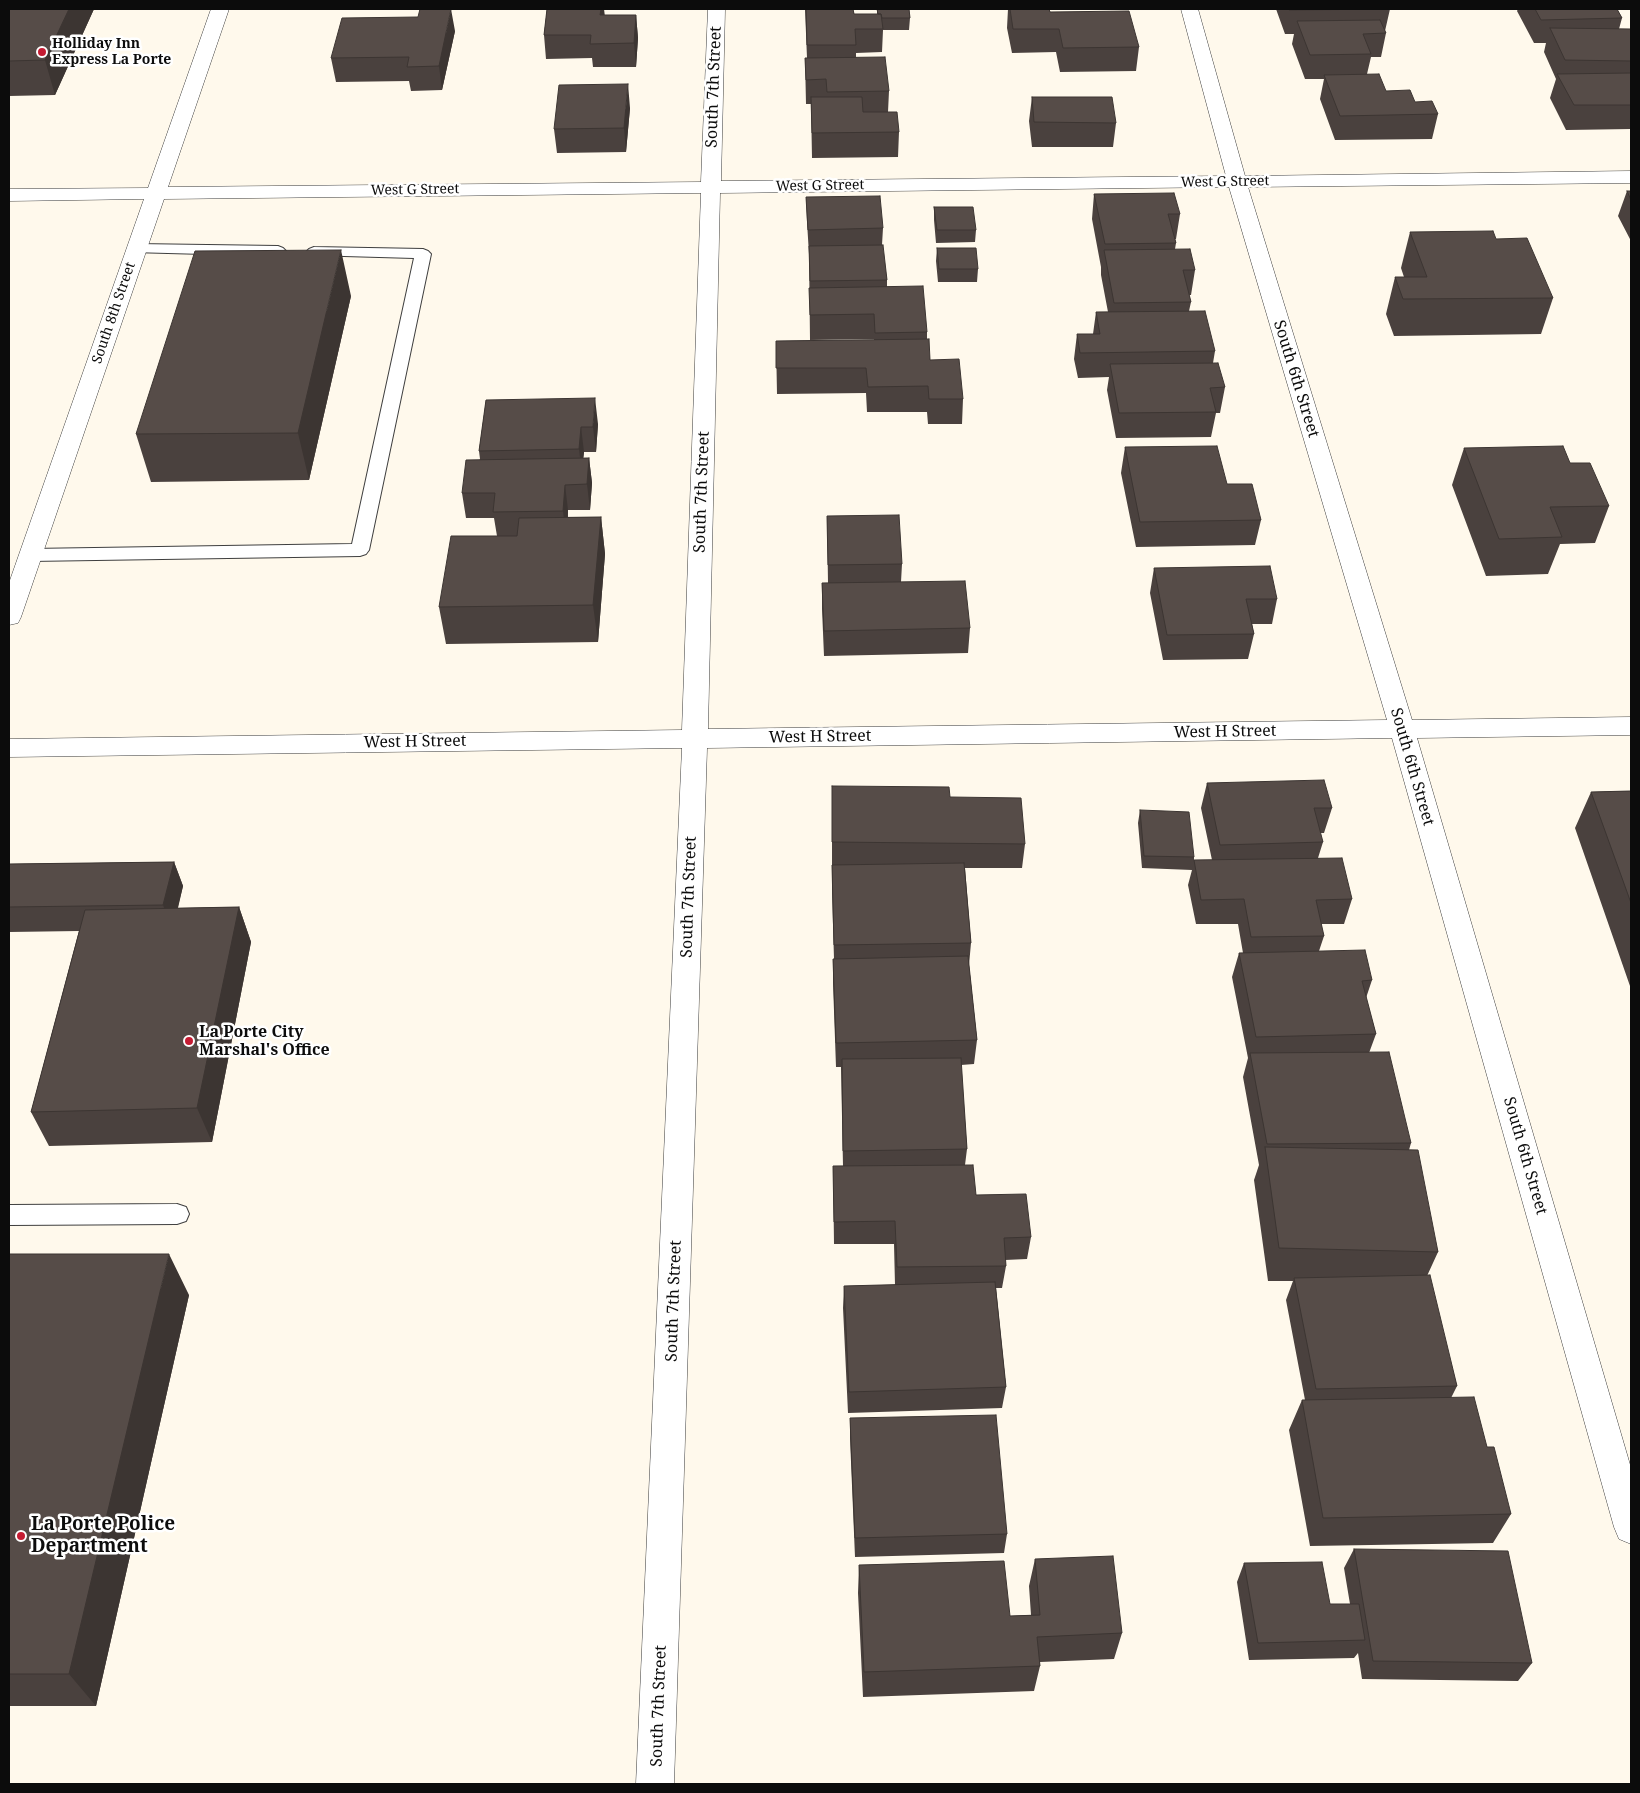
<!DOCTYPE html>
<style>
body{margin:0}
#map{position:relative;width:1640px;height:1793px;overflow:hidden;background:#fff9ec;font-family:"Noto Serif",serif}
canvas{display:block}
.frame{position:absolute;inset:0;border:10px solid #0c0c0c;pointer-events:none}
</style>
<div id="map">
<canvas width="1640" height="1793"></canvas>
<div class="frame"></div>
</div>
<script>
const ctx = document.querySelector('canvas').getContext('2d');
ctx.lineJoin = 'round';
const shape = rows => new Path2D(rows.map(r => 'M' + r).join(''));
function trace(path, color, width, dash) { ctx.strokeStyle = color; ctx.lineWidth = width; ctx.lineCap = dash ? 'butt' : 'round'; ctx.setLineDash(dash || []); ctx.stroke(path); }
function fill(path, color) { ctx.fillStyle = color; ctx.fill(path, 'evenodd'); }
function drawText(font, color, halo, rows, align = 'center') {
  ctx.font = font + ' "Noto Serif",serif'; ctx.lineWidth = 5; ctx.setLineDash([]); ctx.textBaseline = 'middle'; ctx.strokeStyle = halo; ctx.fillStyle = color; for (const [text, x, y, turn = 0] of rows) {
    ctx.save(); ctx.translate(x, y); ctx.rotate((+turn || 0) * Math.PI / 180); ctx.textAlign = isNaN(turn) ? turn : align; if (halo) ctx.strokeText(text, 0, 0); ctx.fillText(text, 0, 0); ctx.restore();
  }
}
const service = shape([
 [136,244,278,246,283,248,286,251,283,254,278,256,131,252,128,249,131,246,136,244],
 [314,247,423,249,428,251,431,254,369,550,366,554,360,556,30,561,24,559,21,555,24,551,30,549,352,544,414,258,309,255,306,252,309,249,314,247],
 [177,1204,186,1207,189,1214,186,1221,177,1224,9,1225,9,1205,177,1204]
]);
const minor = shape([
 [211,9,229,9,168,187,701,182,708,9,725,9,721,181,1226,176,1181,9,1198,9,1245,176,1631,171,1631,183,1248,187,1412,720,1631,717,1631,735,1417,738,1631,1468,1631,1544,1619,1539,1614,1527,1392,738,707,748,674,1784,636,1784,682,748,9,757,9,739,682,730,701,193,164,199,21,617,18,623,9,625,9,583,144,199,9,201,9,189,148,188,211,9],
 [1229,187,1387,720,708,729,720,193,1229,187]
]);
trace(service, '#3f3f3f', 2);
trace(minor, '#3f3f3f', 1);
fill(service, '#fff');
fill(minor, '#fff');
fill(shape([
 [9,9,94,9,55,95,9,96],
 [547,9,604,9,604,15,636,15,638,38,636,67,593,67,592,58,546,59,544,35],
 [805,9,853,9,854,14,877,14,877,9,909,9,910,18,909,30,883,30,882,52,856,53,856,57,889,91,888,112,899,132,898,157,812,158,811,104,806,104,805,58,807,58],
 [1008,9,1049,9,1050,12,1139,47,1136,71,1060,72,1056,52,1012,53,1007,28],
 [1276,9,1390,9,1385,31,1386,33,1381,57,1371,57,1367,74,1386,91,1415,102,1438,114,1432,139,1335,140,1320,99,1324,79,1305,79,1292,44,1294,34,1285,34],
 [1518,9,1617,9,1622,18,1619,29,1631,29,1631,130,1631,129,1566,130,1550,98,1556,79,1544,52,1546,43,1534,43,1517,11],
 [455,31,442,90,411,91,409,81,336,82,331,58],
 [1032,97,1116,123,1113,147,1032,147,1029,121],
 [630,108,626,152,557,153,554,129],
 [1627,191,1631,191,1631,241,1618,216],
 [1094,194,1180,214,1176,239,1175,239,1176,243,1175,249,1195,270,1191,295,1189,295,1191,302,1189,311,1215,351,1213,363,1225,387,1220,413,1216,413,1211,437,1116,438,1107,390,1109,377,1078,378,1074,359,1077,334,1093,334,1096,312,1108,312,1101,275,1101,267,1092,219],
 [806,197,883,228,882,245,887,280,887,287,927,332,927,339,930,360,963,399,962,424,928,424,927,412,867,412,866,393,777,394,776,341,874,340,874,339,810,340,809,254,807,222],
 [934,207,976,230,975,242,936,243,934,220],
 [1410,232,1496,239,1553,298,1541,334,1394,336,1386,314,1395,277,1404,277,1401,268],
 [937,248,978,269,977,282,938,282,936,261],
 [351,296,309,480,151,482,136,434],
 [486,400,598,424,596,452,584,452,583,458,589,458,592,483,590,510,568,510,568,517,601,517,605,554,598,642,446,644,439,607,497,536,494,518,466,518,462,493,480,459,479,451],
 [1125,447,1227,484,1261,520,1255,545,1136,547,1121,473],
 [1464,448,1570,463,1609,506,1595,543,1560,544,1548,574,1486,576,1452,485],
 [827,516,902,564,901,582,970,628,968,653,824,656,822,609,822,583,828,583],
 [1154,568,1277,599,1272,624,1252,624,1254,634,1248,659,1163,660,1150,593],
 [1207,783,1332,808,1324,833,1320,833,1323,842,1318,858,1352,899,1344,924,1321,924,1324,936,1319,951,1372,980,1366,998,1376,1034,1369,1053,1411,1143,1409,1150,1438,1252,1427,1276,1457,1386,1451,1398,1487,1447,1511,1514,1493,1543,1310,1546,1289,1430,1302,1400,1305,1400,1286,1300,1293,1281,1268,1281,1254,1180,1259,1165,1243,1077,1248,1058,1232,977,1239,953,1243,953,1238,924,1196,924,1188,885,1192,870,1142,868,1138,823,1140,810,1194,857,1194,860,1212,860,1201,808],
 [832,786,950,797,1025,844,1022,868,965,868,971,943,969,965,977,1040,974,1064,961,1065,967,1149,965,1165,976,1195,1031,1237,1027,1259,1005,1260,1006,1266,1002,1288,996,1288,1006,1387,1002,1408,848,1413,843,1308,844,1286,895,1285,894,1244,834,1244,833,1166,843,1166,841,1067,836,1067,833,983,833,959,834,959,832,890],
 [1631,791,1631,986,1630,986,1575,828,1591,792],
 [174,862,183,886,178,908,239,907,251,942,212,1142,49,1146,31,1112,79,931,9,932,9,864],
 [9,1254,189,1295,96,1706,9,1706],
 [850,1418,1007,1534,1004,1553,855,1557,850,1438],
 [1354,1549,1532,1663,1518,1681,1362,1679,1358,1653,1354,1658,1249,1660,1237,1582,1244,1563,1330,1604,1350,1604,1344,1568],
 [1035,1559,1122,1633,1114,1659,1040,1662,1040,1666,1034,1691,863,1697,858,1593,859,1565,1010,1616,1031,1615,1029,1586]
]), '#4a413e');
fill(shape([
 [69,9,94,9,55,95,45,60],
 [451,9,455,31,442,90,439,66],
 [601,9,604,9,605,17,600,15],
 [636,15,638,38,636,67,634,43],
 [628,84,630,108,626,152,624,128],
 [341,250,351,296,309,480,298,433],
 [595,398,598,424,596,452,593,427],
 [581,427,584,452,582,474,579,449],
 [589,458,592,483,590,510,587,484],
 [565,485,568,510,566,536,563,511],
 [601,517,605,554,598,642,593,605],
 [174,862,183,886,172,930,163,905],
 [239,907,251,942,212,1142,197,1108],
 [169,1254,189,1295,96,1706,69,1674]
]), '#3c3532');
const building = shape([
 [9,9,69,9,45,60,9,61,9,9],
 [420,9,451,9,439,66,407,67,409,57,331,58,342,18,418,17,420,9],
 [547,9,601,9,600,15,636,15,634,43,590,44,591,35,544,35,547,9],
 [806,9,853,9,854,14,881,14,883,29,855,29,856,45,807,45,806,9],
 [877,9,909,9,910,18,882,18,881,14,878,14,877,9],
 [1010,9,1049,9,1050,12,1129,11,1139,47,1063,48,1059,29,1013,29,1010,9],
 [1289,9,1390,9,1289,10,1289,9],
 [1535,9,1617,9,1622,18,1541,20,1535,9],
 [1380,20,1386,33,1363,34,1371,54,1310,55,1297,21,1380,20],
 [1550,28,1631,29,1631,61,1565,60,1550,28],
 [885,57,889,91,827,92,826,79,806,80,805,58,885,57],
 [1631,73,1631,105,1574,105,1557,74,1631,73],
 [1379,74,1386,91,1410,90,1415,102,1432,101,1438,114,1340,116,1324,75,1379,74],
 [628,84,624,128,554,129,559,85,628,84],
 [811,97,862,97,863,112,897,112,899,132,812,133,811,97],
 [1032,97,1112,97,1116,123,1034,122,1032,97],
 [1627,191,1631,191,1631,200,1627,191],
 [1174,193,1180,214,1168,214,1176,243,1105,244,1094,194,1174,193],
 [880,196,883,228,808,230,806,197,880,196],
 [934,207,973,207,976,230,937,230,934,207],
 [1493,231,1496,239,1527,238,1553,298,1403,299,1395,277,1427,277,1410,232,1493,231],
 [883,245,887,280,810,281,809,246,883,245],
 [937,248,976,248,978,269,939,269,937,248],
 [1190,249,1195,270,1183,270,1191,302,1114,303,1104,250,1190,249],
 [341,250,298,433,136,434,195,251,341,250],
 [923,286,927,332,875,333,874,314,810,315,809,288,923,286],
 [1205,311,1215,351,1080,353,1077,334,1100,334,1096,312,1205,311],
 [929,339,930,360,959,359,963,399,929,399,928,386,868,387,866,368,776,368,776,341,929,339],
 [1218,363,1225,387,1210,388,1216,412,1119,413,1110,364,1218,363],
 [595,398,593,427,581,427,579,449,479,451,486,400,595,398],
 [1217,446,1227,484,1252,484,1261,520,1140,522,1125,447,1217,446],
 [1563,446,1570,463,1590,463,1609,506,1550,507,1562,537,1499,539,1464,448,1563,446],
 [589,458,587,484,565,485,563,511,493,512,495,493,462,493,466,460,589,458],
 [899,515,902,564,828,565,827,516,899,515],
 [601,517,593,605,439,607,451,536,517,536,519,518,601,517],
 [1270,566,1277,599,1246,599,1254,634,1167,635,1154,568,1270,566],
 [965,581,970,628,824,631,822,583,965,581],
 [1324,780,1332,808,1314,808,1323,842,1220,845,1207,783,1324,780],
 [832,786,949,787,950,797,1021,798,1025,844,832,842,832,786],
 [1631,791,1631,903,1591,792,1631,791],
 [1140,810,1189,812,1194,857,1144,856,1140,810],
 [1342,858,1352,899,1316,900,1324,936,1251,937,1244,899,1201,900,1194,860,1342,858],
 [174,862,163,905,9,907,9,864,174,862],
 [964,863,971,943,834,945,832,865,964,863],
 [239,907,197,1108,31,1112,85,910,239,907],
 [1365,950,1372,980,1362,981,1376,1034,1256,1037,1239,953,1365,950],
 [968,956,977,1040,836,1043,833,959,968,956],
 [1389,1052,1411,1143,1267,1144,1250,1053,1389,1052],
 [961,1058,967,1149,843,1151,842,1059,961,1058],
 [1265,1147,1418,1150,1438,1252,1279,1248,1265,1147],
 [973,1165,976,1195,1026,1194,1031,1237,1004,1238,1006,1266,897,1267,895,1221,834,1222,833,1166,973,1165],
 [9,1254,169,1254,69,1674,9,1674,9,1254],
 [1430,1275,1457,1386,1316,1389,1294,1278,1430,1275],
 [995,1282,1006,1387,849,1392,844,1286,995,1282],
 [1474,1397,1487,1447,1494,1447,1511,1514,1323,1518,1302,1400,1474,1397],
 [996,1415,1007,1534,855,1538,850,1418,996,1415],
 [1354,1549,1508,1551,1532,1663,1373,1661,1354,1549],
 [1113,1556,1122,1633,1037,1637,1040,1666,864,1672,859,1565,1004,1561,1010,1616,1040,1615,1035,1559,1113,1556],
 [1322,1562,1330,1604,1359,1604,1365,1640,1258,1643,1244,1563,1322,1562]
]);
fill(building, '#564c48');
trace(building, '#3c3532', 1);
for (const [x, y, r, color] of [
 [42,52,5,"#c51c33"],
 [189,1041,5,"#c51c33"],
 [21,1536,5,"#c51c33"]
]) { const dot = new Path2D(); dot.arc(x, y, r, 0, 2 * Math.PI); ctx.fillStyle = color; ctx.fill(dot); trace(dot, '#fff', 2); }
drawText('bold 14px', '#0c0c0c', '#fff', [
 ["Holliday Inn",52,44],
 ["Express La Porte",52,60]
], 'left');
drawText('14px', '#0c0c0c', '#fff', [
 ["West G Street",1225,182,-1],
 ["West G Street",820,186,-1],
 ["West G Street",415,190,-1],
 ["South 8th Street",114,313,-71]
]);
drawText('16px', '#0c0c0c', '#fff', [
 ["South 7th Street",714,87,-88],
 ["South 6th Street",1296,379,73],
 ["South 7th Street",702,492,-88],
 ["West H Street",1225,732,-1],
 ["West H Street",820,737,-1],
 ["West H Street",415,742,-1],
 ["South 6th Street",1412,767,74],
 ["South 7th Street",689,897,-88],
 ["South 6th Street",1525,1156,74],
 ["South 7th Street",674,1301,-88],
 ["South 7th Street",659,1706,-88]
]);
drawText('bold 16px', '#0c0c0c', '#fff', [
 ["La Porte City",199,1032],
 ["Marshal's Office",199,1050]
], 'left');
drawText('bold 19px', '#0c0c0c', '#fff', [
 ["La Porte Police",31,1525],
 ["Department",31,1547]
], 'left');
</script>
